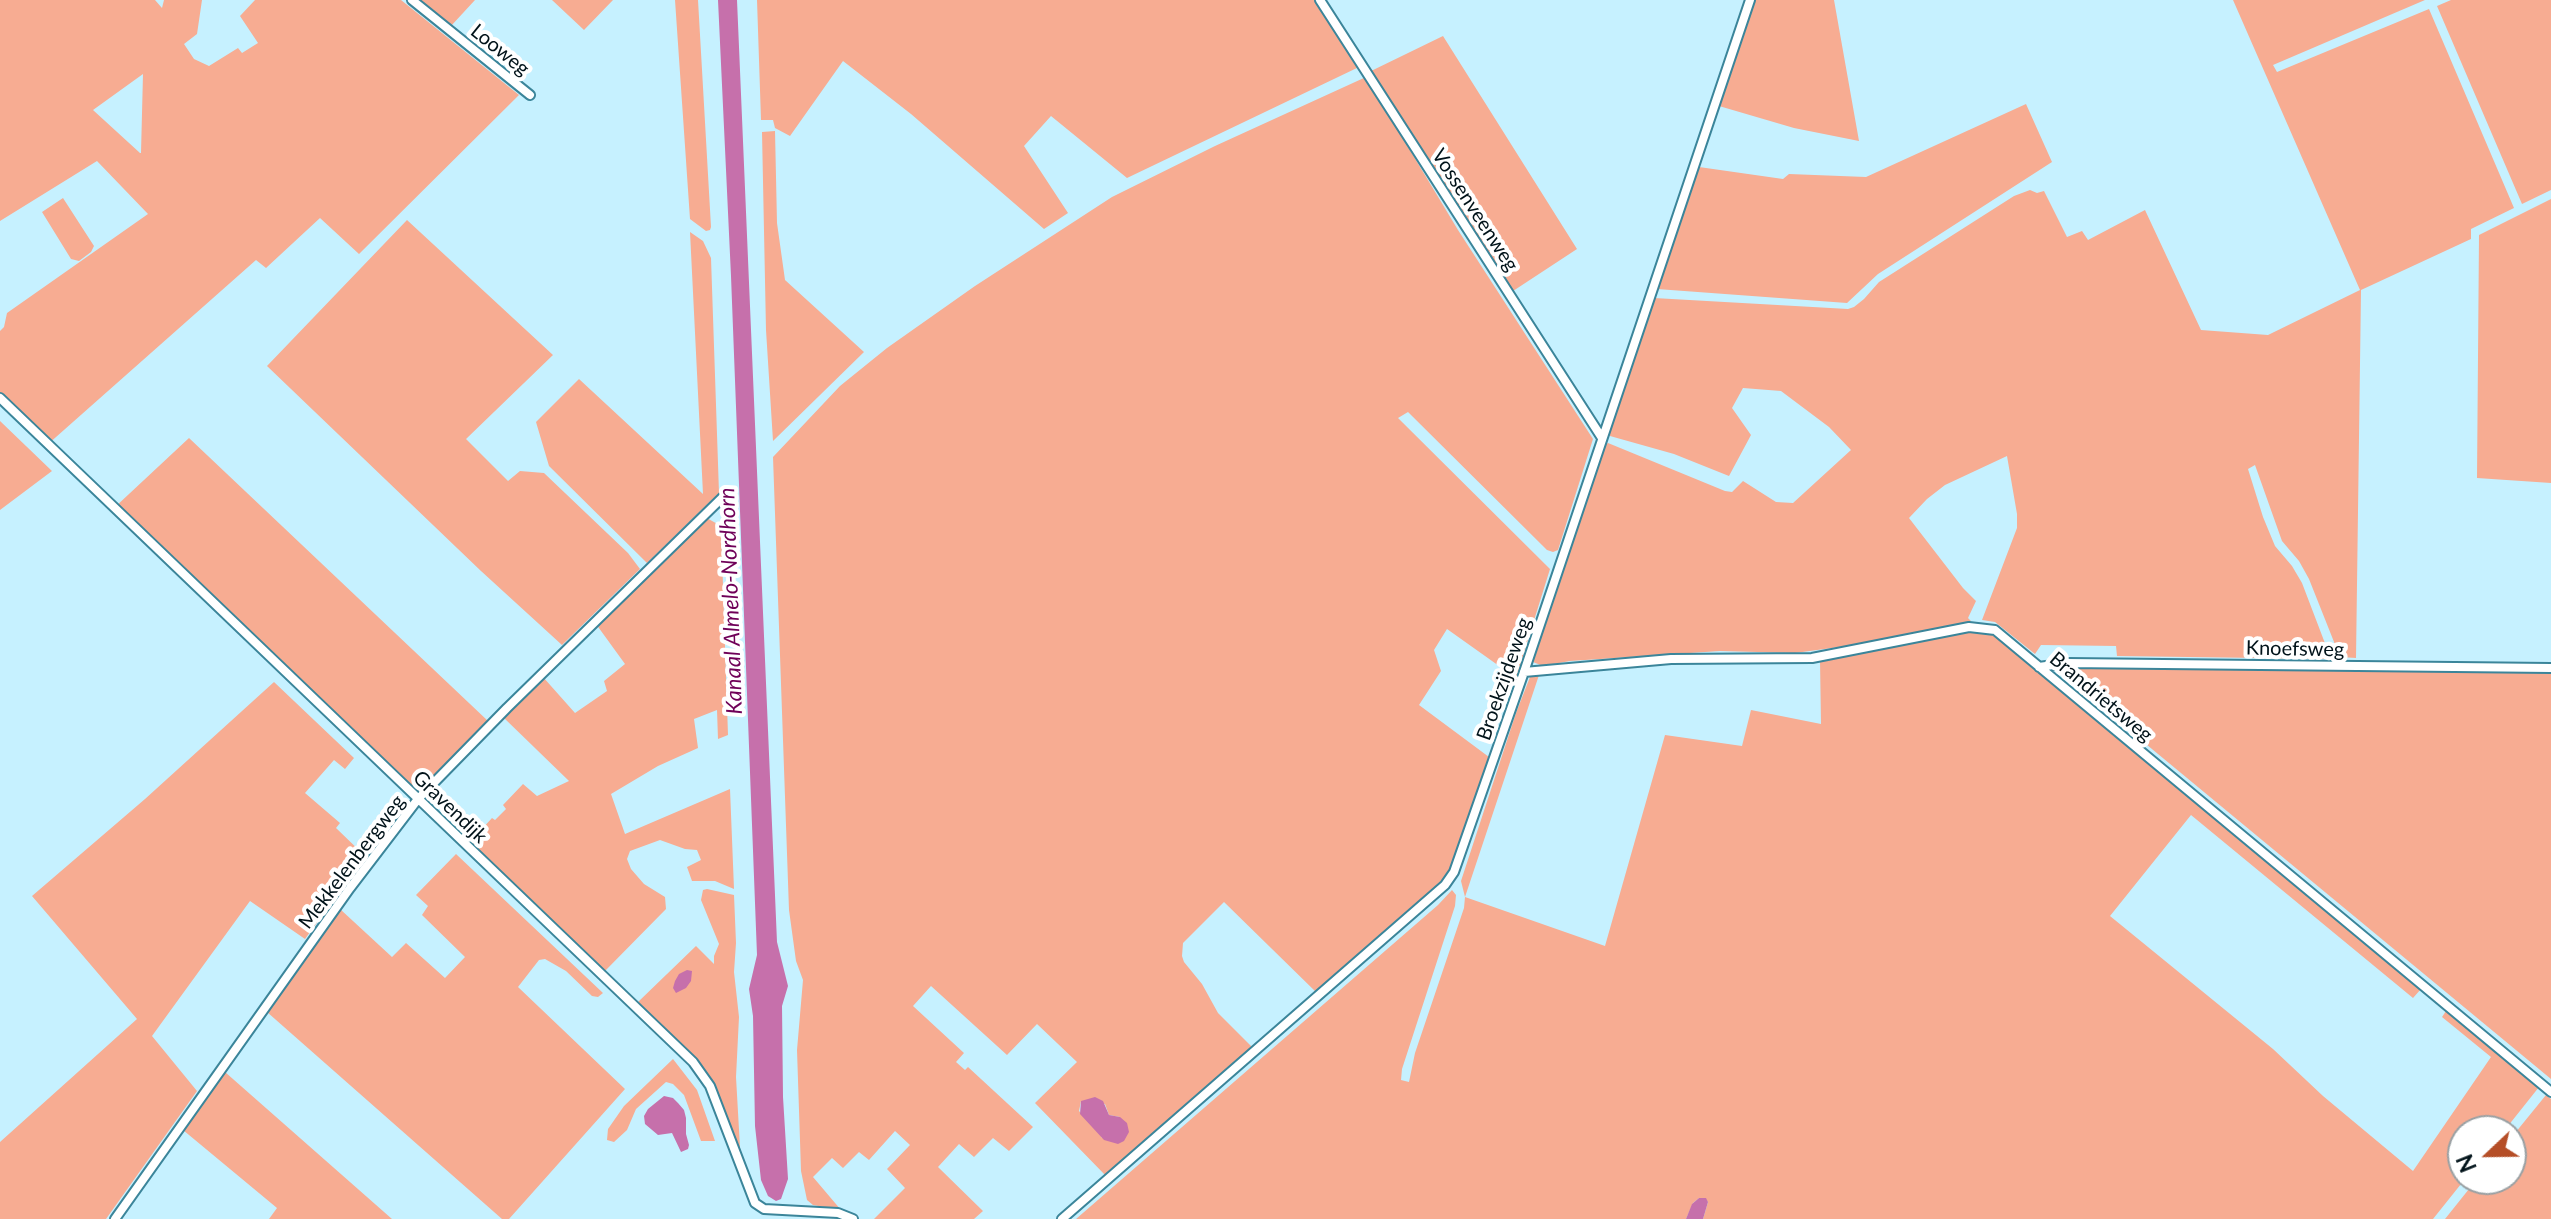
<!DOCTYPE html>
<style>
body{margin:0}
#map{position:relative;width:2551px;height:1219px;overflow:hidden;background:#c6f1ff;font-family:Lato,sans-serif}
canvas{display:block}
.north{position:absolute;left:2447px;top:1115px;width:80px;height:80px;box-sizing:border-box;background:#fff;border:2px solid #99a0a3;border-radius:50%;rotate:248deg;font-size:22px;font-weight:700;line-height:32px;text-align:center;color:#001219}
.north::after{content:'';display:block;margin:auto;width:28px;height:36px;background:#b54e27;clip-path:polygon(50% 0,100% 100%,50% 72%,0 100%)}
</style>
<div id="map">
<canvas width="2551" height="1219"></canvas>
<div class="north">N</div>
</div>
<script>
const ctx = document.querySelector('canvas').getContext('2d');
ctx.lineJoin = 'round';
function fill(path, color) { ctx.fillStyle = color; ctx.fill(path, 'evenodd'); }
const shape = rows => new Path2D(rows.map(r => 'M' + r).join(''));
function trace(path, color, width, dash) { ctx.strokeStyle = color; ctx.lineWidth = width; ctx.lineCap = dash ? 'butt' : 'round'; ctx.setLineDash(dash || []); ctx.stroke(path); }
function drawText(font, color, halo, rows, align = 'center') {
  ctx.font = font + ' Lato,sans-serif'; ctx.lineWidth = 8; ctx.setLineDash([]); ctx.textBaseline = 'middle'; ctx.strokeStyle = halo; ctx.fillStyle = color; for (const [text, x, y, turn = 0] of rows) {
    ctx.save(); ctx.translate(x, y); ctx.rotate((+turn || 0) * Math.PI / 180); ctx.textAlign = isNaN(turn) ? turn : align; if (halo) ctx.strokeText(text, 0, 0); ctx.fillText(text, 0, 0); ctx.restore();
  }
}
fill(shape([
 [0,0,155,0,162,8,164,0,202,0,197,34,184,44,194,59,209,66,238,48,242,53,258,43,240,16,255,0,401,0,519,95,359,254,320,218,266,268,256,260,47,445,0,399,0,331,4,327,7,313,148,214,97,161,0,221],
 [143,74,141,153,140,153,93,110],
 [418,0,475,0,451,26],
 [552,0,613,0,584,30],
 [675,0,698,0,711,227,710,230,706,231,690,219],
 [757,0,1314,0,1359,67,1127,178,1051,116,1024,146,1068,213,1044,229,911,114,843,61,790,136,775,128,773,120,761,120],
 [1755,0,1834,0,1859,141,1794,128,1719,106],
 [2233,0,2425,0,2273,65,2277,72,2429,9,2514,208,2471,229,2471,239,2361,290,2356,658,2340,657,2309,579,2299,561,2282,541,2255,465,2248,469,2263,517,2275,546,2292,566,2302,583,2331,659,2117,656,2116,646,2041,645,2035,654,1995,622,1982,620,2017,528,2017,514,2007,456,1945,485,1927,499,1909,518,1963,588,1976,601,1968,618,1971,621,1854,645,1795,653,1720,651,1570,661,1543,666,1533,662,1605,445,1608,443,1725,491,1732,492,1743,481,1776,502,1793,503,1851,450,1829,427,1781,391,1743,388,1732,408,1751,435,1729,476,1674,454,1610,436,1607,432,1654,298,1848,309,1854,307,1864,299,1879,282,2014,196,2030,190,2037,193,2044,191,2067,237,2082,231,2088,240,2145,210,2201,330,2268,335,2360,290],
 [2451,0,2551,0,2551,190,2522,204,2437,6],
 [1443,36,1577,249,1510,293,1369,72],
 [1366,77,1458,230,1593,439,1558,550,1553,552,1547,550,1408,412,1398,418,1550,569,1516,678,1447,629,1434,650,1441,671,1419,705,1489,757,1454,864,1430,898,1318,994,1224,902,1183,943,1182,956,1184,962,1202,984,1218,1013,1254,1049,1106,1176,1035,1103,1077,1062,1037,1024,1007,1055,931,986,913,1006,964,1053,956,1062,965,1070,968,1067,1033,1127,1009,1151,993,1138,974,1157,959,1144,938,1167,983,1211,974,1219,874,1219,905,1188,887,1169,910,1145,895,1131,869,1160,859,1152,843,1168,832,1158,813,1177,841,1210,813,1205,807,1200,801,1171,797,1050,803,980,796,961,789,910,773,457,840,386,887,348,975,286,1112,197,1215,146],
 [1081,1101,1105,1104,1109,1115,1120,1117,1102,1138,1099,1132,1079,1111],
 [2026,104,2052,162,1878,274,1847,303,1657,289,1699,167,1783,179,1789,174,1866,177],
 [775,131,777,223,785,280,864,352,773,441,766,330,762,132],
 [63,198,94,246,91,252,79,261,71,259,42,212],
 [2551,199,2551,483,2477,478,2479,235],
 [407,220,553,355,466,439,508,481,520,471,544,473,628,553,640,569,562,645,481,571,267,366],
 [690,232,703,241,711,258,719,493,647,563,549,466,536,422,579,379,703,494],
 [0,421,52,471,0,510],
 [189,438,488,721,421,792,414,793,114,508],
 [705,517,721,526,728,735,718,739,717,710,694,719,698,748,658,766,611,794,625,834,730,789,734,889,715,881,692,881,687,867,701,860,697,850,685,849,660,840,630,851,627,859,631,869,644,884,665,897,666,909,605,971,469,843,492,818,495,820,506,809,503,805,523,784,537,796,569,781,503,717,543,677,575,713,607,691,604,681,625,664,596,624],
 [1981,628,1992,631,2421,989,2413,998,2191,815,2110,916,2273,1049,2323,1096,2413,1171,2491,1057,2442,1017,2446,1011,2539,1087,2504,1131,2463,1131,2463,1179,2465,1179,2433,1219,1703,1219,1708,1202,1705,1198,1699,1198,1693,1203,1686,1219,1076,1219,1438,905,1452,890,1456,895,1455,906,1402,1069,1401,1080,1409,1082,1415,1053,1464,908,1465,897,1461,881,1516,713,1530,677,1539,675,1465,897,1605,946,1665,735,1742,746,1751,710,1821,724,1820,660],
 [2058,667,2551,672,2551,1079,2054,668],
 [274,682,354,758,345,769,334,760,305,793,340,823,336,828,365,856,305,939,250,901,152,1036,197,1091,106,1219,0,1219,0,1142,137,1019,32,896,145,799],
 [456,854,603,993,598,997,592,996,566,971,545,959,539,960,518,987,625,1089,509,1219,502,1219,267,1012,340,909,392,957,406,943,445,978,465,957,422,915,428,906,416,895],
 [707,889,734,895,736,943,734,972,739,1017,736,1077,741,1165,704,1071,695,1057,638,1002,696,946,714,964,714,956,719,944,701,900,703,890],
 [673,1059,697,1090,715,1141,701,1141,684,1095,673,1084,666,1082,636,1109,627,1130,614,1142,607,1140,608,1129,624,1106],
 [225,1072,392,1219,269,1219,277,1208,183,1130],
 [2546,1095,2551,1099,2551,1219,2445,1219,2477,1179,2511,1179,2511,1138]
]), '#f7ac92');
fill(shape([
 [718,0,737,0,777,942,788,986,782,1006,783,1097,788,1179,781,1199,776,1201,768,1196,761,1180,755,1126,753,1016,749,989,757,955,731,276],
 [687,970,692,971,691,981,686,988,676,993,673,988,675,981,679,974],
 [664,1096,673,1098,678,1103,684,1110,686,1118,686,1134,689,1145,688,1149,681,1152,672,1133,658,1135,645,1124,644,1116,648,1109],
 [1095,1097,1103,1101,1109,1115,1120,1117,1127,1123,1129,1132,1124,1141,1118,1144,1104,1140,1080,1114,1081,1101],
 [1699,1198,1706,1198,1708,1202,1703,1219,1686,1219,1692,1204]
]), '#c670ab');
const minor = shape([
 [412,0,530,95],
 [1320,0,1602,438],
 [0,398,693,1062,710,1086,755,1203,764,1209,838,1213,853,1219],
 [2039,667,2067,663,2551,668],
 [1524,672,1671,659,1812,658,1969,627,1995,630,2551,1092],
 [115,1219,350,888,418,799,507,708,727,493],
 [1062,1219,1445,885,1454,872,1524,672,1750,0]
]);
trace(minor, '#3b859a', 12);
trace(minor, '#fff', 8);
drawText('20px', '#001219', '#fff', [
 ["Looweg",500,50,39],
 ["Vossenveenweg",1475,210,57],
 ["Knoefsweg",2295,649,1],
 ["Broekzijdeweg",1504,679,-71],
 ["Brandrietsweg",2101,697,40],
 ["Gravendijk",450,807,44],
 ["Mekkelenbergweg",352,862,-53]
]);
drawText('italic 22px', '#6f0058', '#fff', [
 ["Kanaal Almelo-Nordhorn",731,601,-92]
]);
</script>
